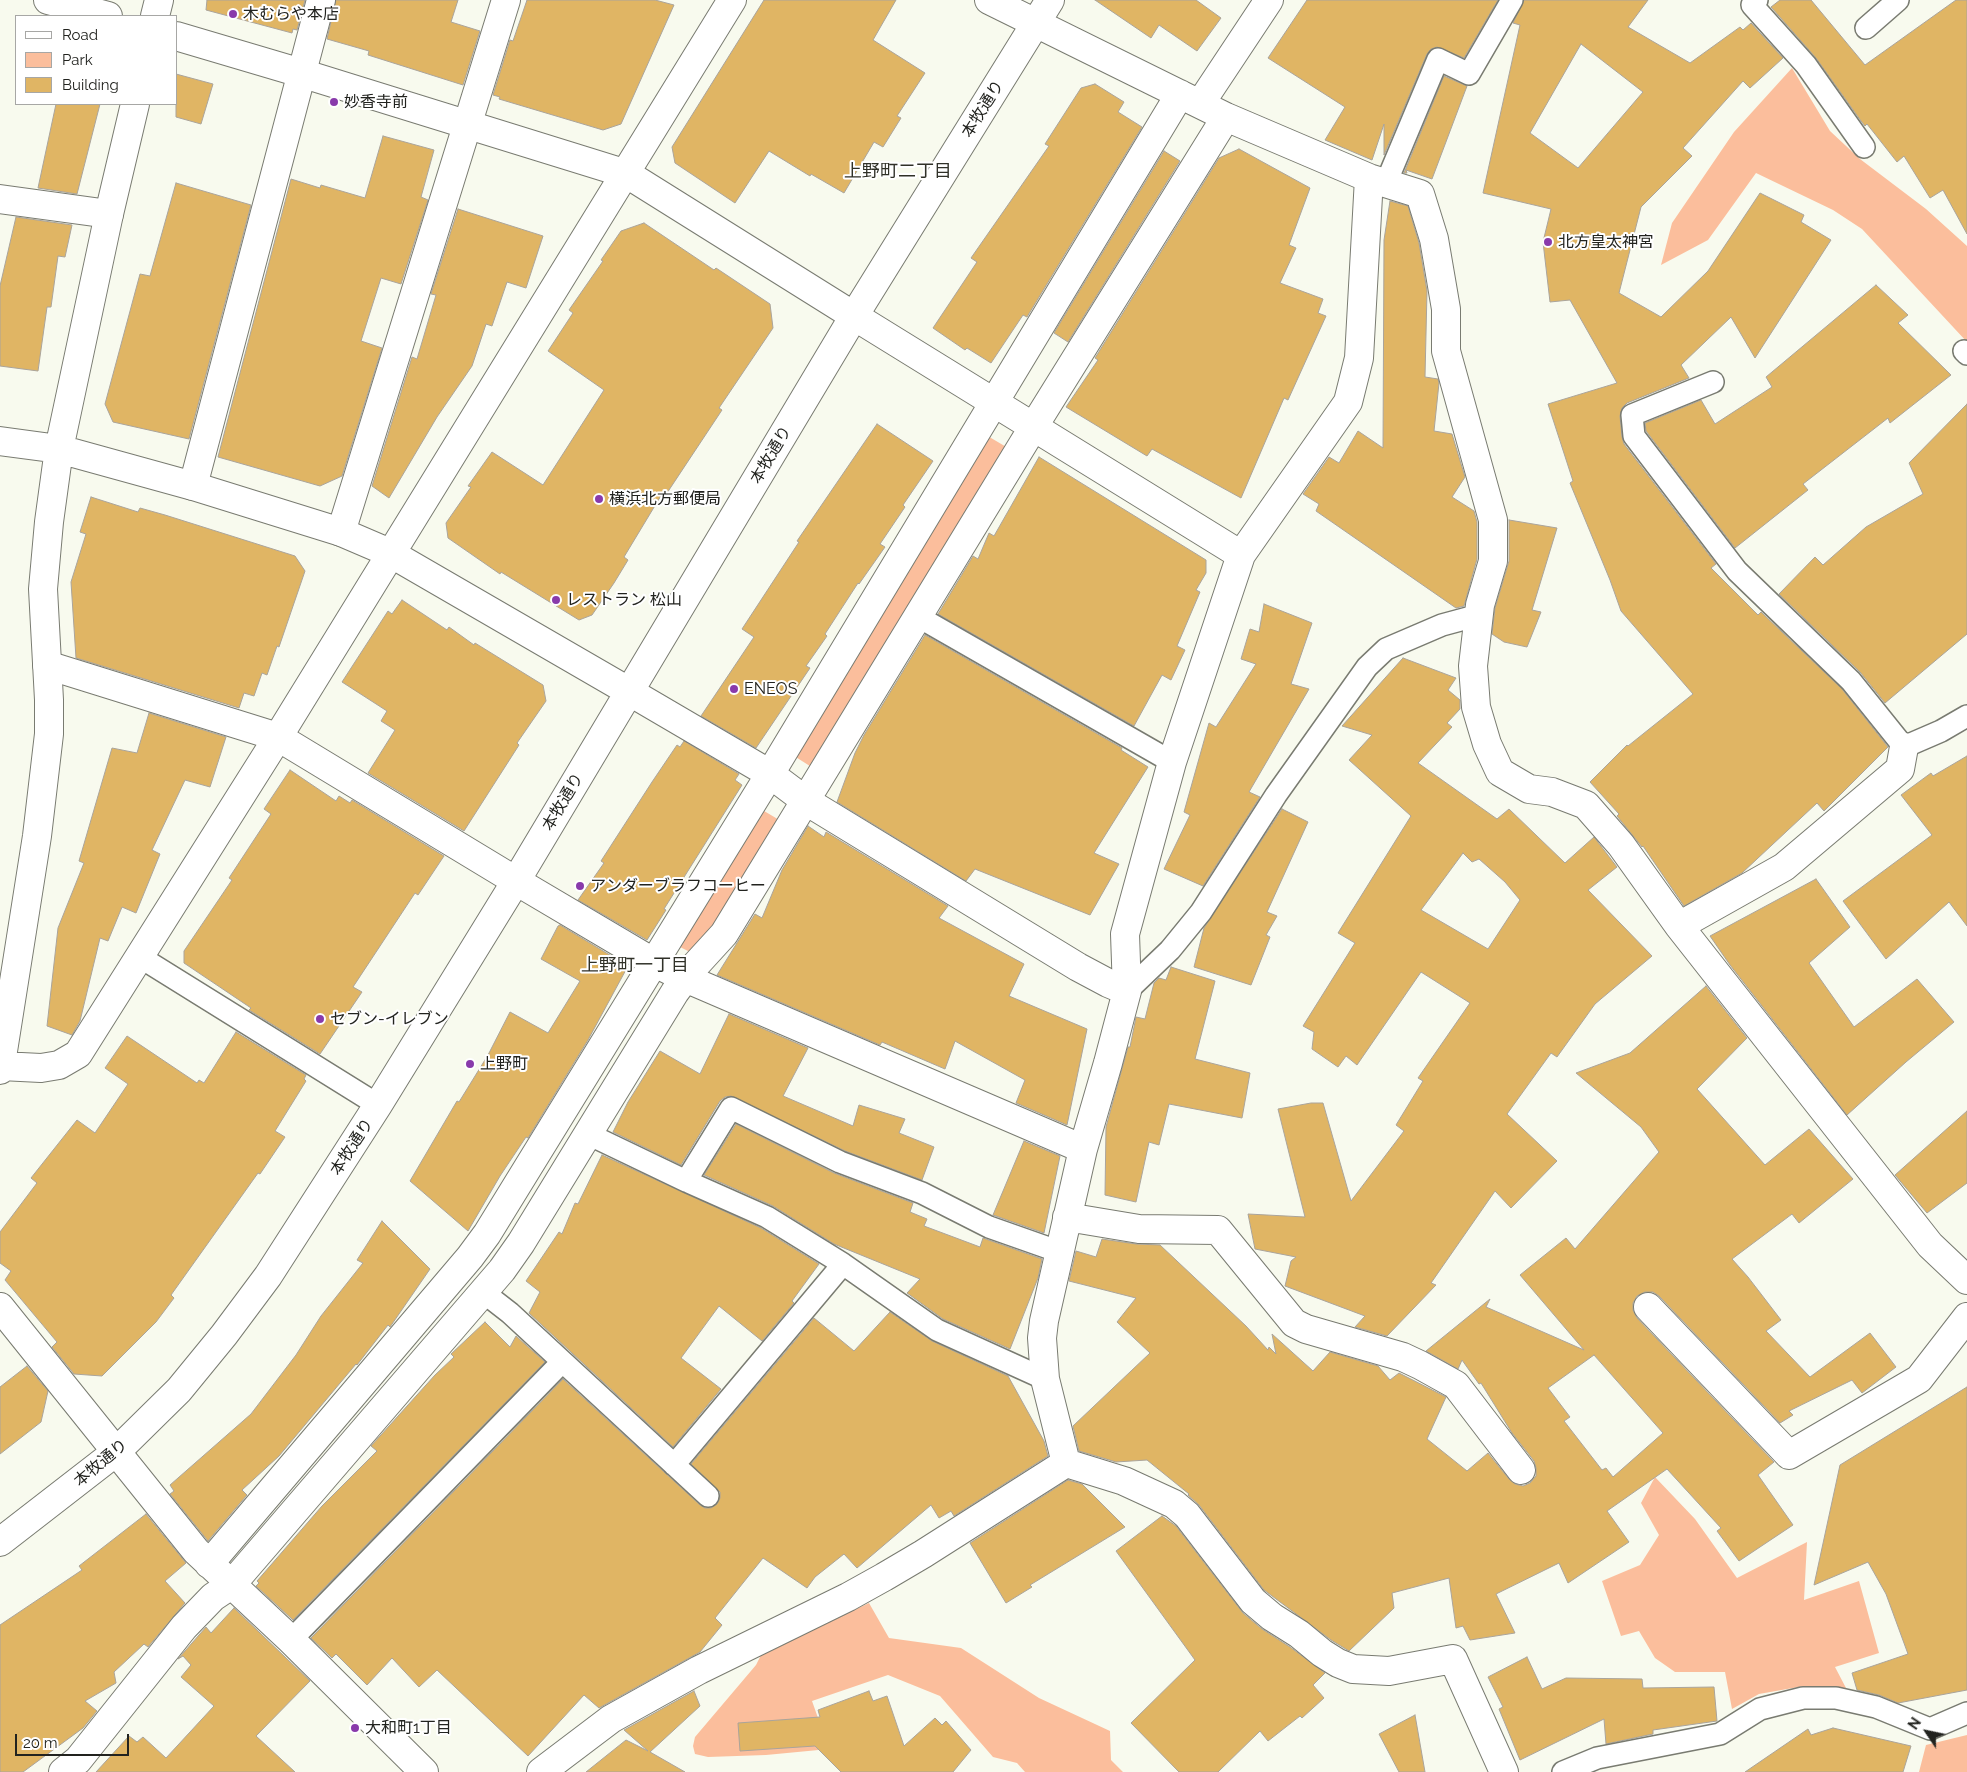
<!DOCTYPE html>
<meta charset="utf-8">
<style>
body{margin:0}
#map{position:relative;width:1967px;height:1772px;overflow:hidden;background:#f8faee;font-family:Raleway,sans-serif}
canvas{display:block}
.legend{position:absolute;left:15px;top:15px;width:162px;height:90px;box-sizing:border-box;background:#fff;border:1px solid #a7a7a5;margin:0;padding:6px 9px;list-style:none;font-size:15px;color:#22231f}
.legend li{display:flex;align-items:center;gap:10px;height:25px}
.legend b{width:25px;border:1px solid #a7a7a5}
.north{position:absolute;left:1902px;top:1707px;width:50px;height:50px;-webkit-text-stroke:4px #fff;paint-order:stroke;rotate:304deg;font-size:14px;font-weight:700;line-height:20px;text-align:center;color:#22231f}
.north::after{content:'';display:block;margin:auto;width:18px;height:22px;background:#22231f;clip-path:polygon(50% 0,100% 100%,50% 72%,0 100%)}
.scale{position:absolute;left:15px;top:1734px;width:114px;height:22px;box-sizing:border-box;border:2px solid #22231f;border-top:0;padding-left:6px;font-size:15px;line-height:18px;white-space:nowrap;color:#22231f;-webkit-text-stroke:4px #fff;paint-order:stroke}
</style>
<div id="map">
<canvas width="1967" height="1772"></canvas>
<ul class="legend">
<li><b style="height:6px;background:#fff"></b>Road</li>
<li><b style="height:14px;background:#fbbe9c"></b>Park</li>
<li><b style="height:14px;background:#e0b564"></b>Building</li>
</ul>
<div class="north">N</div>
<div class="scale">20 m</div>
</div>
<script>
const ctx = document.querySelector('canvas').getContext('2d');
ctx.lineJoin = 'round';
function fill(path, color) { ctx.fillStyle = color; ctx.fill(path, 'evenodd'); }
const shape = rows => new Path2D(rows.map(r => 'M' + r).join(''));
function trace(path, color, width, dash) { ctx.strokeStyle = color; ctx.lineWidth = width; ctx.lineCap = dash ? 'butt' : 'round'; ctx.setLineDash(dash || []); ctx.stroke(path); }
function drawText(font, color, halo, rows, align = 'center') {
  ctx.font = font + ' Raleway,"Noto Sans JP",sans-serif'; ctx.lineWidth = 4; ctx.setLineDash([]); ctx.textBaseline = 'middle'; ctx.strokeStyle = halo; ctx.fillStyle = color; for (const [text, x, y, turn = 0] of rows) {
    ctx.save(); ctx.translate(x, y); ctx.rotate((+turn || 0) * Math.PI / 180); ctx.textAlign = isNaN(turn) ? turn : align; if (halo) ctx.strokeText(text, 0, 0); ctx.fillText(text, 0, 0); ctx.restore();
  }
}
fill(shape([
 [1792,68,1830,131,1860,159,1926,209,1967,246,1967,342,1862,229,1833,210,1756,173,1708,240,1661,265,1672,223,1734,132],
 [986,435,1008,448,813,768,791,754],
 [759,808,781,821,710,932,690,952,676,945],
 [1655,1477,1695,1519,1737,1578,1807,1542,1804,1600,1859,1581,1879,1653,1835,1667,1846,1688,1804,1686,1759,1694,1732,1709,1725,1672,1675,1672,1655,1658,1639,1631,1621,1636,1602,1581,1640,1565,1659,1535,1641,1503],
 [869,1603,889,1638,961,1648,1039,1698,1110,1731,1111,1760,1123,1772,1025,1772,1017,1763,993,1757,940,1696,888,1675,812,1701,829,1749,766,1755,708,1757,695,1754,693,1746,695,1737,756,1665,761,1655],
 [1967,1735,1967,1772,1919,1772,1926,1745]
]), '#fbbe9c');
const building = shape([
 [207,0,305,0,297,30,293,29,292,33,206,10,207,0],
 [336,0,458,0,451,22,480,31,463,85,368,55,369,51,327,39,336,0],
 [527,0,655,0,674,5,621,124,603,130,499,99,500,97,493,95,510,40,513,41,527,0],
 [764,0,896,0,873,40,925,73,897,116,901,118,883,147,874,142,844,193,811,174,810,176,769,151,735,203,675,163,672,147,764,0],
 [1095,0,1196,0,1221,18,1197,51,1159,25,1151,38,1095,0],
 [1307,0,1498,0,1464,58,1437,47,1431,49,1427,54,1384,155,1384,124,1372,160,1325,140,1345,107,1268,58,1307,0],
 [1524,0,1648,0,1628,27,1690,63,1740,27,1743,30,1751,23,1783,58,1750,88,1743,81,1683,148,1692,156,1641,207,1619,293,1661,317,1708,271,1760,193,1804,215,1801,222,1831,240,1755,358,1731,317,1681,365,1689,378,1627,403,1622,408,1620,416,1622,437,1624,444,1716,564,1711,568,1758,615,1761,612,1842,689,1888,747,1824,811,1817,803,1742,873,1684,906,1643,846,1642,847,1617,816,1619,814,1590,782,1627,745,1628,746,1693,694,1621,611,1610,580,1570,483,1573,481,1548,404,1617,383,1570,300,1550,302,1543,242,1551,209,1483,193,1520,25,1513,23,1524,0],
 [1581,44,1643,92,1578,168,1530,133,1581,44],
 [1780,0,1811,0,1865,65,1956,0,1967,0,1967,234,1943,190,1930,198,1904,156,1897,162,1867,124,1865,126,1861,121,1816,58,1771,7,1780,0],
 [176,74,213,84,201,124,176,117,176,74],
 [1444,76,1467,86,1432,179,1406,170,1407,173,1404,173,1444,76],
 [1095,84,1124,102,1118,112,1142,127,1027,317,1023,315,991,363,967,348,965,350,933,328,977,262,971,258,1049,146,1045,144,1081,88,1095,84],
 [56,104,100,104,77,194,38,188,56,104],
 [383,136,434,150,421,197,428,200,401,284,381,278,361,341,382,348,342,476,320,486,218,457,291,179,320,188,321,185,365,198,383,136],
 [1239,149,1310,188,1289,245,1296,248,1280,283,1323,299,1318,313,1326,316,1288,400,1284,398,1241,498,1152,449,1147,456,1066,407,1098,360,1095,358,1219,158,1239,149],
 [1164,151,1180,161,1068,342,1054,333,1164,151],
 [176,183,251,205,189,439,113,422,105,404,140,274,150,276,176,183],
 [1390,201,1408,206,1419,243,1427,291,1425,377,1438,379,1439,383,1434,431,1452,434,1465,477,1452,497,1474,511,1477,522,1477,559,1464,606,1456,608,1316,511,1319,504,1303,494,1329,457,1339,463,1358,431,1383,448,1384,240,1390,201],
 [458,209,543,236,526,288,507,282,492,326,486,324,472,366,437,417,389,498,372,486,412,357,417,359,436,295,431,294,458,209],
 [16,217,72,225,65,257,58,256,51,307,47,307,38,371,0,366,0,286,16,217],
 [644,223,714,270,716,268,770,304,773,328,719,408,722,410,665,496,662,494,624,557,628,560,614,583,592,615,579,620,501,572,500,574,448,538,446,523,471,487,468,486,492,452,543,485,604,390,548,351,573,313,569,310,603,261,601,260,621,231,644,223],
 [1876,285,1908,315,1898,323,1951,375,1890,423,1888,418,1803,484,1808,490,1735,548,1646,431,1645,423,1701,400,1715,424,1772,387,1766,377,1876,285],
 [1967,404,1967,634,1885,703,1860,672,1779,594,1815,557,1823,565,1866,527,1923,494,1909,463,1967,404],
 [877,424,933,461,903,505,905,507,880,544,885,547,859,584,858,583,825,634,827,636,806,666,810,668,756,748,701,716,754,637,742,629,799,542,797,541,877,424],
 [1039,457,1206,560,1206,573,1196,590,1200,592,1177,646,1185,650,1171,680,1162,675,1134,726,938,614,973,556,978,559,989,533,994,536,1039,457],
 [91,497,138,512,140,508,165,515,295,556,305,571,279,647,277,646,267,675,262,673,254,696,244,693,239,708,76,658,71,582,86,534,80,532,91,497],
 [1509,520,1557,528,1532,610,1541,612,1527,647,1504,642,1492,634,1495,608,1509,561,1509,520],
 [402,600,447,630,449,627,474,645,475,643,543,685,546,701,517,743,519,745,464,831,368,773,395,730,381,721,387,711,342,682,388,611,392,614,402,600],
 [1264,604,1312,623,1291,684,1309,689,1249,792,1260,797,1203,886,1164,869,1190,815,1184,812,1209,723,1216,727,1256,664,1241,659,1250,629,1259,632,1264,604],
 [925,635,1122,748,1121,750,1148,767,1094,853,1119,864,1090,915,975,869,966,881,837,802,855,753,864,735,925,635],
 [1403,658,1456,678,1448,690,1460,700,1460,709,1447,723,1452,727,1418,763,1497,819,1509,809,1565,863,1594,837,1617,867,1588,890,1652,956,1595,1004,1557,1057,1551,1053,1507,1114,1557,1161,1511,1208,1495,1191,1431,1283,1436,1285,1387,1336,1355,1327,1365,1316,1285,1286,1291,1261,1296,1257,1255,1249,1248,1214,1305,1217,1278,1109,1311,1103,1323,1103,1351,1201,1404,1131,1396,1125,1423,1081,1418,1078,1470,1003,1421,972,1357,1065,1346,1056,1338,1067,1312,1049,1314,1032,1303,1026,1355,943,1338,933,1411,816,1349,760,1372,735,1342,726,1403,658],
 [1463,853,1472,862,1479,859,1505,882,1520,900,1488,949,1421,910,1463,853],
 [149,713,226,737,210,787,185,780,152,850,160,854,136,913,122,907,108,941,100,938,80,1021,72,1035,47,1026,58,928,84,863,79,861,112,748,137,753,149,713],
 [684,741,739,774,735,780,742,785,664,909,666,910,647,940,578,900,604,863,601,861,652,782,677,745,680,747,684,741],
 [1967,756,1967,926,1949,902,1886,959,1843,901,1932,835,1901,795,1931,773,1933,776,1967,756],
 [290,770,336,801,339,796,350,803,352,800,444,856,418,895,415,893,353,987,362,992,320,1054,249,1010,251,1008,184,963,184,951,232,880,229,878,271,814,264,809,290,770],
 [1282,809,1308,822,1267,912,1277,916,1266,935,1270,937,1251,985,1194,967,1204,928,1282,809],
 [808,826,824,837,826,832,948,906,939,918,1024,964,1009,996,1087,1029,1067,1125,1016,1103,1025,1080,955,1041,945,1069,882,1042,880,1045,717,975,755,914,762,918,782,870,808,826],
 [1816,879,1850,927,1809,963,1854,1027,1917,979,1954,1022,1906,1062,1847,1115,1730,965,1710,936,1816,879],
 [560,925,628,966,588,1040,528,1138,526,1137,500,1176,468,1231,410,1181,457,1101,459,1102,488,1055,510,1012,548,1033,580,981,541,959,558,926,560,925],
 [1171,967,1215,981,1195,1059,1250,1073,1242,1118,1169,1104,1159,1145,1149,1142,1136,1202,1105,1195,1106,1127,1128,1047,1130,1047,1136,1017,1145,1019,1154,983,1159,978,1166,980,1171,967],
 [1706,986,1747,1038,1697,1089,1765,1165,1809,1129,1853,1179,1799,1223,1792,1214,1732,1259,1748,1277,1781,1320,1766,1331,1810,1377,1870,1333,1896,1367,1862,1393,1852,1380,1789,1411,1793,1415,1780,1423,1659,1296,1653,1292,1645,1292,1637,1296,1633,1303,1633,1310,1637,1318,1774,1462,1758,1475,1793,1525,1739,1561,1717,1531,1721,1528,1667,1469,1607,1511,1629,1542,1568,1583,1559,1563,1496,1594,1515,1633,1470,1640,1463,1626,1456,1628,1449,1578,1392,1593,1394,1608,1349,1651,1331,1640,1264,1590,1199,1505,1188,1495,1189,1494,1147,1460,1116,1462,1079,1451,1073,1426,1150,1353,1117,1322,1136,1298,1069,1281,1076,1251,1096,1257,1102,1239,1136,1244,1160,1245,1246,1326,1268,1350,1269,1347,1276,1354,1272,1334,1313,1371,1330,1352,1378,1366,1390,1380,1399,1373,1446,1397,1427,1439,1467,1471,1488,1453,1509,1479,1515,1484,1523,1486,1530,1483,1536,1476,1536,1468,1534,1461,1512,1433,1481,1383,1479,1384,1462,1360,1458,1369,1426,1351,1490,1299,1486,1307,1584,1350,1520,1275,1566,1238,1575,1249,1659,1152,1641,1127,1576,1073,1630,1053,1706,986],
 [1594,1355,1663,1433,1613,1477,1606,1468,1602,1470,1564,1421,1570,1417,1548,1388,1594,1355],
 [729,1014,808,1048,783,1096,853,1126,859,1105,905,1119,899,1133,934,1147,922,1180,845,1151,731,1096,725,1097,720,1101,681,1165,613,1132,628,1102,660,1051,700,1074,729,1014],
 [236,1032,306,1075,304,1079,306,1081,275,1131,285,1137,260,1174,258,1173,171,1295,174,1298,156,1322,102,1376,74,1374,52,1347,57,1342,5,1280,11,1271,0,1263,0,1232,37,1183,31,1178,77,1120,95,1133,128,1084,105,1068,127,1036,197,1083,199,1080,204,1083,236,1032],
 [1967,1111,1967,1183,1927,1213,1895,1175,1967,1111],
 [736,1124,834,1173,913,1203,910,1212,927,1219,924,1226,980,1247,983,1238,1042,1259,1038,1278,1010,1349,943,1319,907,1293,920,1279,834,1244,773,1206,704,1175,736,1124],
 [1024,1141,1060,1156,1044,1233,993,1215,1024,1141],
 [602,1155,761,1228,819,1264,792,1301,794,1303,762,1341,719,1306,681,1358,721,1389,673,1447,529,1313,540,1292,526,1281,559,1232,562,1234,575,1203,578,1204,602,1155],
 [382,1221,430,1269,390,1327,388,1325,357,1365,356,1364,279,1456,242,1490,247,1495,208,1541,170,1494,174,1491,170,1485,251,1414,296,1355,321,1316,363,1263,357,1260,382,1221],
 [890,1312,932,1341,1008,1376,1044,1441,1048,1456,954,1516,951,1511,939,1518,931,1505,857,1568,844,1554,815,1577,807,1588,763,1558,715,1618,722,1625,700,1652,599,1708,584,1695,528,1756,437,1670,419,1687,392,1658,367,1685,336,1654,332,1658,311,1638,563,1379,700,1505,705,1508,711,1508,717,1504,720,1498,720,1492,691,1464,814,1318,854,1351,890,1312],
 [485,1322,510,1347,516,1336,545,1362,293,1620,256,1586,259,1583,257,1581,322,1506,377,1451,371,1446,435,1375,454,1357,451,1354,485,1322],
 [27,1366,48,1391,41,1422,0,1454,0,1387,27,1366],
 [1967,1387,1967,1690,1898,1703,1879,1695,1857,1690,1852,1673,1908,1654,1886,1594,1868,1562,1814,1585,1840,1465,1967,1387],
 [1068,1480,1082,1484,1125,1527,1030,1585,1032,1587,1006,1603,970,1543,1068,1480],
 [146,1514,186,1563,165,1581,185,1603,148,1647,144,1644,114,1672,116,1683,85,1701,97,1711,83,1728,23,1772,0,1772,0,1625,82,1570,79,1566,146,1514],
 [1162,1516,1176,1526,1243,1613,1262,1629,1290,1647,1325,1673,1313,1685,1324,1698,1302,1718,1300,1716,1268,1741,1260,1731,1218,1772,1179,1772,1131,1723,1195,1660,1116,1551,1162,1516],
 [234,1608,310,1681,256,1736,295,1772,96,1772,129,1736,137,1742,143,1737,166,1758,214,1706,181,1677,191,1665,183,1656,178,1659,206,1627,211,1633,234,1608],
 [1527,1657,1542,1689,1566,1678,1642,1679,1643,1688,1714,1687,1717,1721,1653,1730,1653,1734,1606,1744,1604,1719,1520,1760,1499,1709,1503,1707,1488,1677,1527,1657],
 [694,1691,700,1706,650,1752,685,1772,586,1772,626,1740,648,1751,624,1730,694,1691],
 [869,1691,873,1701,887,1696,904,1746,935,1718,942,1725,946,1721,971,1750,953,1772,841,1772,815,1746,740,1751,738,1723,820,1717,818,1710,869,1691],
 [1415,1715,1425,1772,1399,1772,1379,1734,1415,1715],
 [1833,1728,1911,1746,1903,1772,1745,1772,1808,1729,1811,1735,1833,1728]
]);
fill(building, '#e0b564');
trace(building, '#aaa49b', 1);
const lane = shape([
 [1757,0,1752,5,1806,65,1864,147],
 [1866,28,1898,0],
 [1386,183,1438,59,1469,74,1512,0],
 [1964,351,1967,354],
 [1713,382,1632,415,1634,436,1737,571,1851,681,1904,747,1941,731,1967,716],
 [917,616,1172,762],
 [140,957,378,1105],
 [1127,991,1170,950,1201,912,1276,795,1367,667,1386,649,1442,625,1479,615],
 [588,1134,686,1181,767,1217,843,1264,937,1330,1045,1379],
 [686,1181,731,1108,840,1162,922,1193,989,1227,1060,1252],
 [483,1292,510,1313,708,1496],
 [674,1465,843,1264],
 [291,1640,562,1362],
 [1563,1772,1597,1758,1720,1734,1760,1709,1803,1698,1836,1698,1876,1707,1930,1729,1967,1713]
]);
const street = shape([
 [155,16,159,0],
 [1200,104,1269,0],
 [1369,178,1420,194,1434,239,1446,309,1446,351,1493,520,1493,561,1480,605,1473,666,1476,707,1487,744,1500,772,1529,789,1552,792,1586,805,1621,845,1679,926,1930,1245,1967,1280],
 [0,199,109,214],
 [854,316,1241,555],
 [193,486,321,0],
 [341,532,506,0],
 [47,665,278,737,516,881,653,962,685,978,1083,1149],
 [630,692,770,774,806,801,1078,967,1108,983,1127,991],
 [1679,926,1784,867,1900,769,1904,747],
 [1067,1217,1139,1229,1218,1230,1294,1323,1306,1329,1403,1357,1420,1365,1456,1385,1521,1470],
 [0,1307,196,1551,291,1640,424,1772],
 [1648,1307,1789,1455,1919,1379,1967,1317],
 [1066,1463,1124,1481,1174,1504,1187,1515,1253,1601,1272,1617,1299,1634,1322,1653,1338,1663,1353,1669,1389,1671,1453,1659,1504,1772],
 [209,1564,470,1257,487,1234,770,774,1180,94],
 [63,1772,78,1760,184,1627,213,1597,231,1585,502,1270,521,1243,675,992,692,969,724,934,1034,426,1226,117],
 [541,1772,611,1719,699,1670,848,1597,884,1577,923,1554,1066,1463,1045,1379,1042,1338,1044,1321,1083,1149,1108,1063,1127,991,1125,934,1172,762,1241,555,1348,402,1359,358,1369,178,1226,117,989,0]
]);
const secondary = shape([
 [48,0,108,16],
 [176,36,301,73,627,174,854,316],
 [0,441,59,449,193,486,341,532,390,553,630,692],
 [1,1066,41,1068,59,1065,78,1054,278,737,732,0],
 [0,1070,37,836,49,734,49,700,43,589,49,522,59,449,109,214,135,104],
 [0,1542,116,1452,179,1390,224,1335,268,1276,378,1105,516,881,854,316,1050,0]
]);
trace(lane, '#797b71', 24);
trace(street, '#797b71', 30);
trace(secondary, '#797b71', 30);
trace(lane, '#fff', 21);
trace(street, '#fff', 28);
trace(secondary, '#fff', 28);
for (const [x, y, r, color] of [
 [233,14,5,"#893aab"],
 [334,102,5,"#893aab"],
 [1548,242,5,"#893aab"],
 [599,499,5,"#893aab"],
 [556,600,5,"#893aab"],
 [734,689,5,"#893aab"],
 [580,886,5,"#893aab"],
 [320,1019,5,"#893aab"],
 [470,1064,5,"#893aab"],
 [355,1728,5,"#893aab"]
]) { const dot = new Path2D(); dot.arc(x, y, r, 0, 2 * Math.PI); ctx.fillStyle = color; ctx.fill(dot); trace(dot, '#fff', 2); }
drawText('16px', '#22231f', '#fff', [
 ["木むらや本店",243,14],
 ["妙香寺前",344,102],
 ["北方皇太神宮",1558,242],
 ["横浜北方郵便局",609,499],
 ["レストラン 松山",566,600],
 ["ENEOS",744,689],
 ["アンダーブラフコーヒー",590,886],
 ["セブン-イレブン",330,1019],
 ["上野町",480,1064],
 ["大和町1丁目",365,1728]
], 'left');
drawText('16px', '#22231f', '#fff', [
 ["本牧通り",983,109,-58],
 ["本牧通り",771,455,-59],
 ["本牧通り",563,802,-59],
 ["本牧通り",352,1147,-57],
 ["本牧通り",101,1463,-40]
]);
drawText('18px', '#303128', '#fff', [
 ["上野町二丁目",898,172],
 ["上野町一丁目",635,966]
]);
</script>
